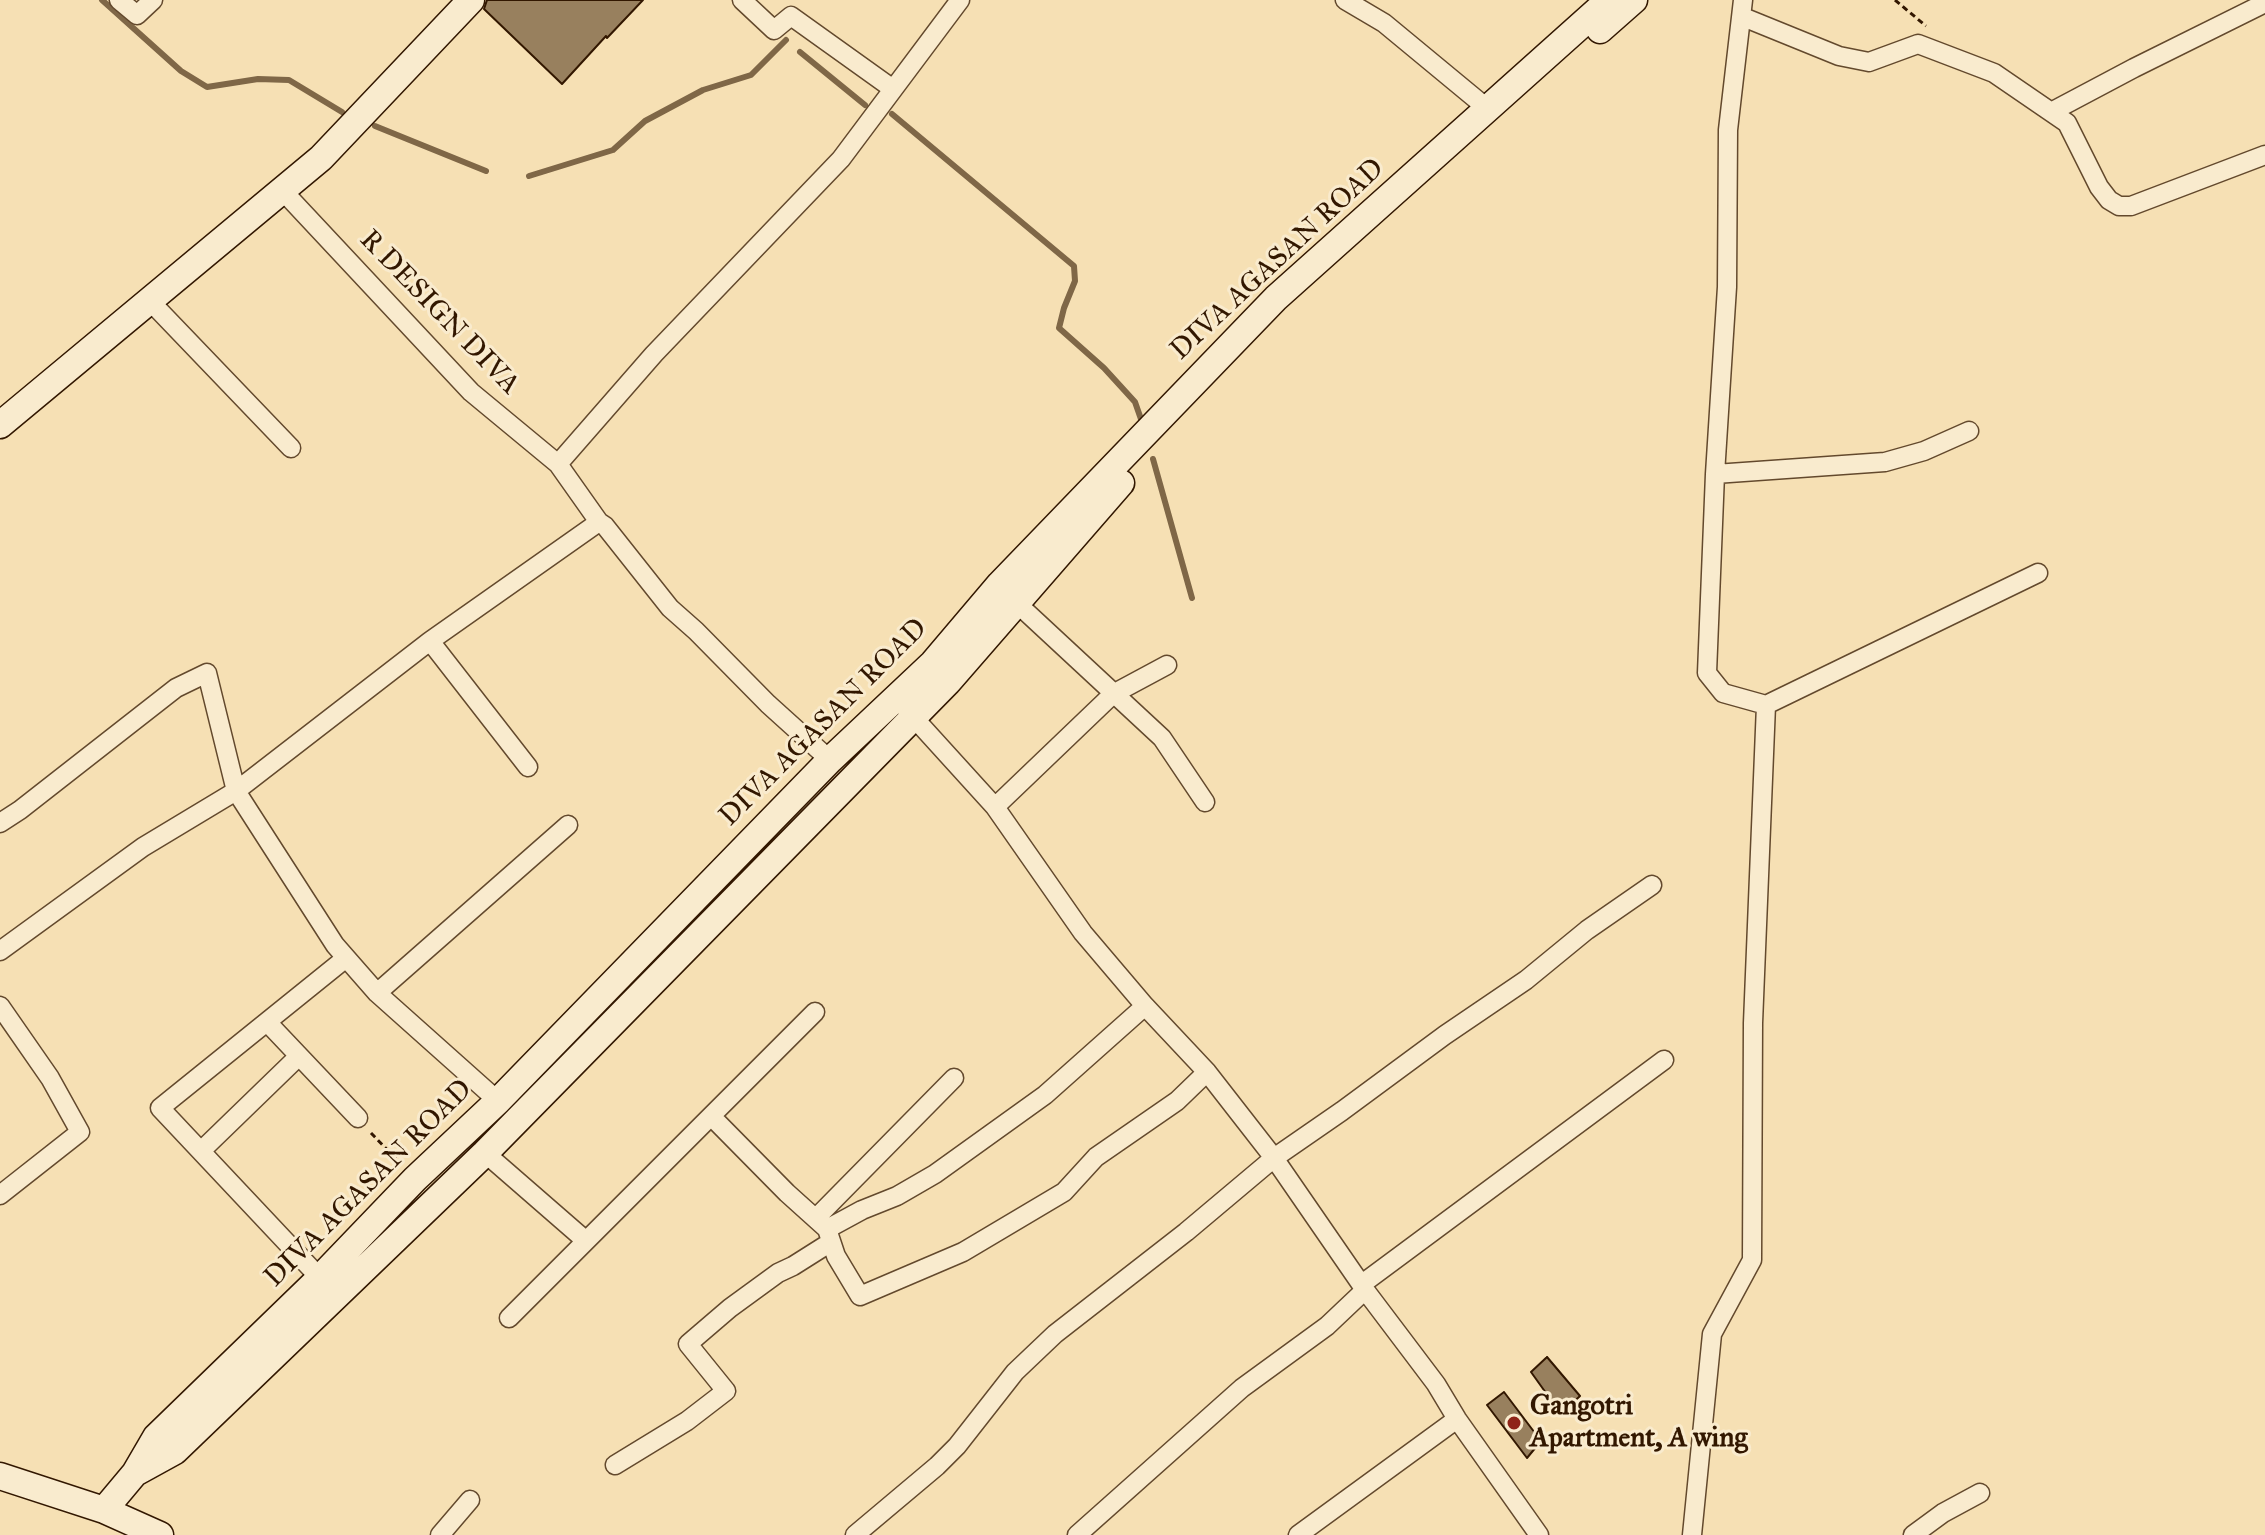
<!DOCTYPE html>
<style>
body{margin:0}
canvas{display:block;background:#f6e0b4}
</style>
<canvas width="2265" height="1535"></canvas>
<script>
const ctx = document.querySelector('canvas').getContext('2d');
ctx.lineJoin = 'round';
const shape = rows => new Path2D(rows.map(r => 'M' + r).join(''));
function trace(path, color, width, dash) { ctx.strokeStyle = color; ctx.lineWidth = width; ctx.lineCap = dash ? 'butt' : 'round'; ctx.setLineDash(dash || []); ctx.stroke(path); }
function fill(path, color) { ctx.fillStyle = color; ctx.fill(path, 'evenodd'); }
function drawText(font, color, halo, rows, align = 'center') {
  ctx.font = font + ' "IM FELL Great Primer",serif'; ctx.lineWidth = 6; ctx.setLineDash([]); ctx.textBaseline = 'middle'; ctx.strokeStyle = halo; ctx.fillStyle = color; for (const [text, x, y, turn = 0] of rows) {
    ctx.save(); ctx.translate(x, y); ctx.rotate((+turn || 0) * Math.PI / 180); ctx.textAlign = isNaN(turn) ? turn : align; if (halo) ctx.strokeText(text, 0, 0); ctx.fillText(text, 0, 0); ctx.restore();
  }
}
trace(shape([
 [102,0,181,71,207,87,258,79,289,80,342,112],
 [800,52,865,105],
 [892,114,1074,266,1075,281,1064,308,1059,328,1104,368,1135,402,1142,422],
 [375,126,486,171],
 [529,176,613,150,645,121,703,90,751,75,786,40],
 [1153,459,1192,598]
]), '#7f6747', 6);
const building = shape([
 [487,0,643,0,607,38,606,36,562,84,484,9,487,0],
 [1547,1357,1580,1396,1561,1414,1531,1372,1547,1357],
 [1504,1392,1541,1441,1527,1458,1487,1405,1504,1392]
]);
fill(building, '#98805e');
trace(building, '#321700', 2);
const street = shape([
 [119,0,137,15,153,0],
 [742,0,774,30,791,16,893,89],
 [1345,0,1384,23,1488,109],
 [1743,17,1839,56,1869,62,1918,44,1994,73,2067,123,2099,187,2109,200,2119,206,2131,206,2265,155],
 [2051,112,2134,68,2265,3],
 [282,190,471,392,558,464,654,354,841,159,960,0],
 [149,300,291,448],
 [558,464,599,522,605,526,670,608,696,631,768,704,830,760],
 [1715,474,1885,462,1924,451,1969,431],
 [1009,596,1162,738,1205,802],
 [430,641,528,767],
 [1766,705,2038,573],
 [906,709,995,807,1083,933,1145,1006,1207,1072,1274,1158,1365,1290,1436,1384,1457,1419,1539,1535],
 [995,807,1113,694,1167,665],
 [0,823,20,810,176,688,207,673,236,791,335,945,377,993,498,1101],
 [0,951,143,847,236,791,430,641,599,522],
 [377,993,568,825],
 [0,1006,50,1078,80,1132,0,1195],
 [267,1022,358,1118],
 [712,1117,787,1193,827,1229,836,1256,860,1296,963,1252,1064,1192,1096,1157,1177,1101,1207,1072],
 [201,1151,299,1056],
 [485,1153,585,1240],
 [817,1217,954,1078],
 [827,1229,862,1210,897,1196,935,1174,1045,1095,1145,1006],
 [320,1278,160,1108,346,958],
 [1362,1284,1664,1060],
 [509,1318,815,1012],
 [615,1465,687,1421,726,1391,688,1344,730,1308,778,1273,793,1266,831,1242],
 [440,1535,470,1500],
 [855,1535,937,1466,957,1446,1015,1372,1055,1334,1186,1232,1274,1158,1342,1111,1445,1035,1526,980,1587,930,1652,885],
 [1077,1535,1242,1388,1327,1326,1365,1290],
 [1298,1535,1457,1419],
 [1692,1535,1712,1334,1752,1260,1753,1023,1766,705,1723,693,1707,673,1715,474,1727,287,1728,130,1743,0],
 [1913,1535,1943,1513,1980,1493]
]);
const secondary = shape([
 [1600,30,1634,0],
 [0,425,321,158,471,0],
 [135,1473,175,1451,485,1153,948,682,1121,483],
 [0,1476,104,1510,160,1535],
 [104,1510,135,1473,156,1437,320,1278,415,1179,498,1101,830,760,933,663,1000,584,1276,298,1609,0]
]);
trace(street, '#63492d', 21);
trace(secondary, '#321700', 29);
trace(shape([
 [1895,0,1926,26],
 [371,1133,399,1162]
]), '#321700', 3, [6, 4]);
trace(street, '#f9ebce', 18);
trace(secondary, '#f9ebce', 26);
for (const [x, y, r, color] of [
 [1514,1423,8,"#8f2418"]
]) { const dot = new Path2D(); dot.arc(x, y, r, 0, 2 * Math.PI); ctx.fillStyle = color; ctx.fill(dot); trace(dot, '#f9ebce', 3); }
drawText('28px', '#321700', '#f9ebce', [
 ["DIVA AGASAN ROAD",1278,260,-43],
 ["R DESIGN DIVA",439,313,46],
 ["DIVA AGASAN ROAD",824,723,-45],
 ["DIVA AGASAN ROAD",369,1184,-45]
]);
drawText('bold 28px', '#321700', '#f9ebce', [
 ["Gangotri",1530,1407],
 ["Apartment, A wing",1530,1439]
], 'left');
</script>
